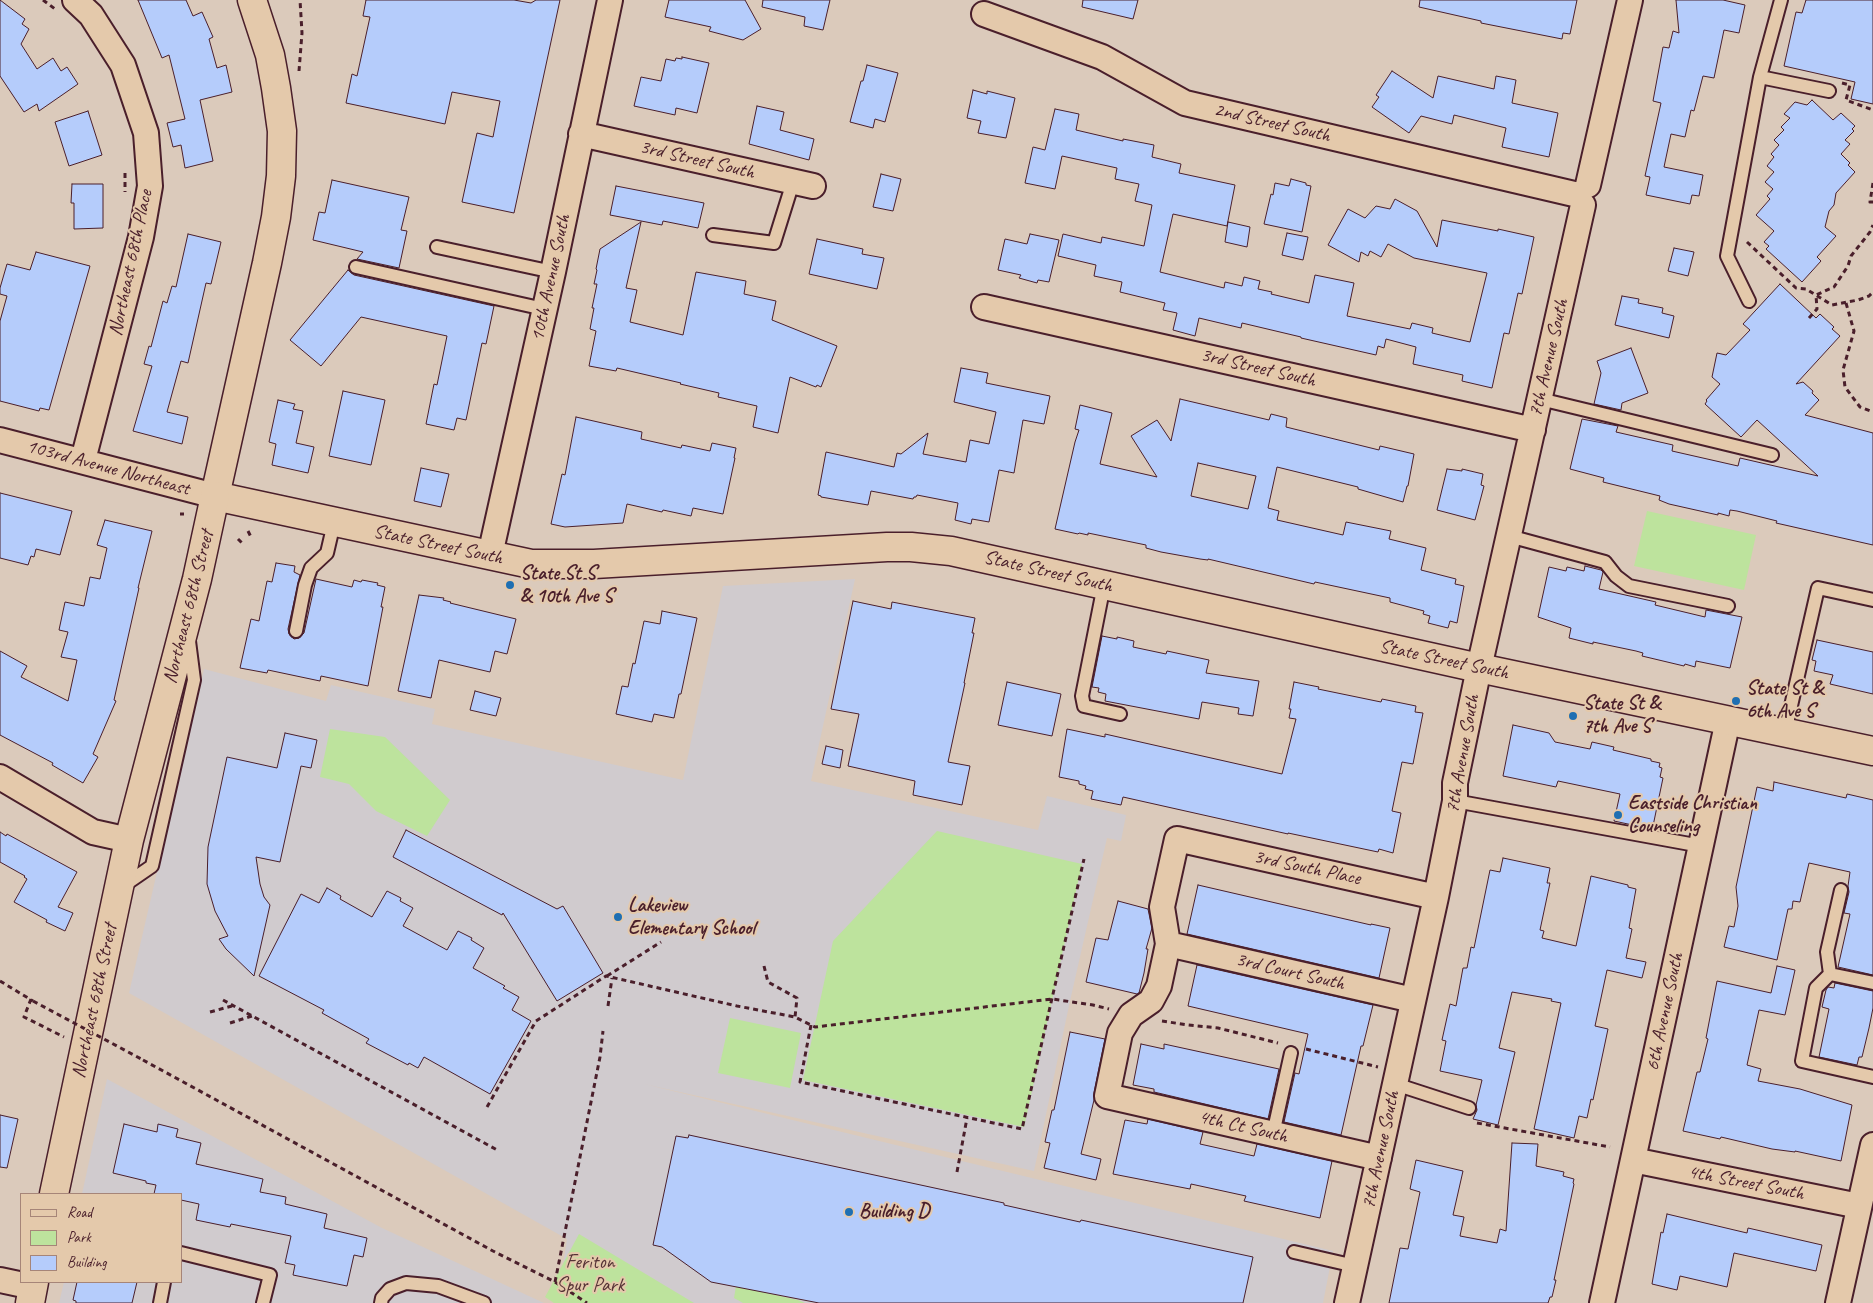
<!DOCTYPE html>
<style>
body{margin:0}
#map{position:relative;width:1873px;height:1303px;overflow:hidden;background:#dbcabb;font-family:Caveat,sans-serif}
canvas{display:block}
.legend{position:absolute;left:20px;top:1193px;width:162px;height:90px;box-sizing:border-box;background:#e4c9ab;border:1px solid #a68578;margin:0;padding:6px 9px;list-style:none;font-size:15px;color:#4a1f2b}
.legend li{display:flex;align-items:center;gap:10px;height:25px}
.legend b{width:25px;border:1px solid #a68578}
</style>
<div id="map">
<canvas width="1873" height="1303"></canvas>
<ul class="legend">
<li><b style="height:6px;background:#e4c9ab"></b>Road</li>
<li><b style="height:14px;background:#bde39d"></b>Park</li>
<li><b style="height:14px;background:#b5ccfb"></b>Building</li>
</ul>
</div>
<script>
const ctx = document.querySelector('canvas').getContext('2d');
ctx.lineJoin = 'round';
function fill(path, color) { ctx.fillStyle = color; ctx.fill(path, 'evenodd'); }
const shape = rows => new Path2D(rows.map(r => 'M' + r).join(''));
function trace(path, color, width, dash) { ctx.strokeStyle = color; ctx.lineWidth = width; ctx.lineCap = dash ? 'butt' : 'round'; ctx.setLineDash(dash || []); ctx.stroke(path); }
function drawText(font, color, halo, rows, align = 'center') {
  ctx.font = font + ' Caveat,sans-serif'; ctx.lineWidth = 4; ctx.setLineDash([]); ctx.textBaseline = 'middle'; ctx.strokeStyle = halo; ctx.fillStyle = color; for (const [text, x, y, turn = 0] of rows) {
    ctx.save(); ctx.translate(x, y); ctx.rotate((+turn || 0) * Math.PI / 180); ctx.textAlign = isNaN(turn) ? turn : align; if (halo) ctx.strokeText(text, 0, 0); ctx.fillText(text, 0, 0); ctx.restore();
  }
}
fill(shape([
 [855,579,811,781,1038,830,1047,796,1126,815,1121,841,1107,838,1070,1001,1034,1171,644,1084,1333,1251,1323,1303,588,1303,561,1278,567,1239,129,993,204,669,326,701,331,685,435,709,432,724,683,780,723,586],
 [107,1079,382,1228,544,1303,59,1303,64,1282,181,1282,181,1194,82,1194]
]), '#d0cbce');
fill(shape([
 [1647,511,1756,535,1744,590,1634,566],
 [330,729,385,737,450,800,427,836,376,811,349,784,320,777],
 [937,831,1082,864,1024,1127,803,1080,833,941],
 [730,1018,801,1033,790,1088,718,1073],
 [579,1234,694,1303,554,1303,545,1297],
 [736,1286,798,1300,805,1303,743,1303,734,1298]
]), '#bde39d');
const building = shape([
 [0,0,25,19,22,24,29,29,21,44,37,69,53,58,61,71,67,67,78,84,39,111,37,104,24,112,0,76,0,0],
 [138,0,186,0,193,16,202,12,213,37,209,39,217,68,226,65,232,92,200,100,213,161,185,168,181,145,173,147,167,123,185,119,169,55,162,58,138,0],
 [366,0,514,0,531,3,536,0,560,0,514,213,462,202,477,133,493,137,500,101,452,92,445,124,346,103,352,74,357,76,370,17,363,16,366,0],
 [669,0,745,0,761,29,743,40,709,31,711,27,665,17,669,0],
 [763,0,830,0,823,30,804,26,805,17,762,7,763,0],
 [1083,0,1138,0,1133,19,1082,7,1083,0],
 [1420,0,1577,0,1570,34,1563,33,1562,39,1481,23,1481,21,1419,7,1420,0],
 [1676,0,1723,0,1745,5,1739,33,1724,30,1714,78,1703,76,1694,111,1691,110,1685,137,1671,134,1664,167,1703,175,1699,196,1692,195,1690,204,1646,195,1650,177,1645,176,1661,103,1653,101,1663,47,1669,48,1673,31,1679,33,1676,0],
 [1806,0,1873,0,1873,104,1851,99,1855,82,1784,66,1796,12,1802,13,1806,0],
 [682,57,709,63,697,113,676,108,675,115,634,106,641,77,661,81,666,59,675,61,676,58,682,59,682,57],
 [867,65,898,73,885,122,875,119,873,128,850,122,861,81,863,81,867,65],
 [1392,71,1433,98,1438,76,1494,89,1496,76,1516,80,1512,103,1558,113,1549,157,1502,147,1506,128,1454,115,1452,124,1421,116,1409,133,1372,107,1379,97,1376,95,1392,71],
 [973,90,987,94,987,91,1015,98,1006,138,978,133,981,121,967,118,973,90],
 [1812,100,1833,120,1841,113,1855,126,1852,129,1854,131,1845,140,1850,144,1841,154,1850,163,1848,165,1855,172,1836,193,1834,205,1829,211,1825,227,1836,236,1817,257,1821,261,1802,282,1766,249,1769,246,1764,242,1774,231,1756,215,1770,199,1767,196,1773,189,1765,182,1774,172,1767,166,1774,157,1771,154,1779,145,1774,140,1784,130,1781,127,1790,118,1784,114,1795,102,1807,105,1812,100],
 [757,106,784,112,780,130,814,139,809,160,749,144,757,106],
 [1055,109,1079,114,1076,130,1123,141,1123,139,1154,145,1152,157,1181,164,1179,173,1235,185,1227,226,1173,214,1160,272,1224,288,1225,282,1242,286,1244,277,1260,281,1258,289,1272,292,1271,294,1309,303,1315,275,1354,283,1347,316,1410,329,1412,323,1433,328,1432,333,1470,342,1487,273,1414,258,1388,244,1381,257,1370,251,1368,256,1361,252,1359,262,1328,245,1348,209,1365,218,1376,206,1390,209,1395,199,1417,211,1437,247,1442,220,1498,231,1498,229,1534,237,1522,294,1518,293,1509,334,1504,333,1492,388,1462,381,1463,375,1413,364,1416,347,1386,339,1384,348,1378,346,1376,355,1301,338,1301,337,1242,323,1241,328,1199,318,1195,336,1173,330,1177,313,1163,310,1165,303,1120,292,1122,282,1094,276,1096,265,1058,256,1063,234,1101,243,1102,237,1144,246,1152,205,1135,201,1139,184,1115,179,1117,168,1062,156,1055,189,1025,183,1033,147,1045,150,1055,109],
 [88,111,102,155,69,166,55,122,88,111],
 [881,174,901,179,893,211,873,207,881,174],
 [1291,179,1306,183,1306,185,1311,186,1302,232,1264,224,1271,194,1273,195,1275,183,1289,186,1291,179],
 [332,180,409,197,401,230,407,231,399,268,357,259,363,252,313,240,319,212,325,213,332,180],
 [72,184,103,184,103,228,74,229,74,203,71,203,72,184],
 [616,186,704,203,698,228,663,221,662,225,610,215,616,186],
 [641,222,626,288,637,290,630,322,683,335,696,272,746,281,744,294,776,301,772,320,837,346,821,387,817,385,816,387,790,377,778,433,753,427,757,406,718,397,719,393,680,384,681,383,617,368,616,371,589,366,596,331,590,329,594,308,592,308,597,284,594,284,597,270,596,269,600,249,641,222],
 [1228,222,1250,227,1247,247,1225,242,1228,222],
 [1287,233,1308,237,1303,260,1282,255,1287,233],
 [188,234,221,242,211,284,206,283,188,363,181,361,167,412,188,417,182,444,133,431,152,366,144,364,149,346,151,347,163,301,167,303,172,286,176,287,188,234],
 [1030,234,1059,240,1049,282,1038,280,1037,283,1019,278,1021,275,998,270,1005,239,1027,244,1030,234],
 [817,239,863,249,862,254,884,258,877,289,809,274,817,239],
 [1674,248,1694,252,1688,276,1668,271,1674,248],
 [36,252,90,266,49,410,40,408,39,411,0,401,0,321,7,296,0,294,0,288,7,264,30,270,36,252],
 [348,270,354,275,494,306,486,344,482,343,466,420,457,418,454,430,426,424,434,384,437,385,447,336,361,317,321,366,290,340,348,270],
 [1780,284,1816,318,1820,314,1834,327,1832,329,1840,336,1796,384,1803,382,1813,391,1812,393,1819,400,1805,415,1873,433,1873,545,1776,523,1777,521,1737,511,1730,510,1729,516,1718,513,1718,515,1669,504,1659,500,1660,496,1603,482,1604,478,1570,469,1582,419,1618,426,1616,432,1673,445,1672,451,1738,466,1740,458,1818,476,1757,420,1741,437,1705,404,1707,401,1706,400,1720,384,1712,377,1717,353,1726,355,1750,330,1743,324,1780,284],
 [1622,296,1639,299,1638,303,1663,308,1662,313,1674,316,1669,338,1615,325,1622,296],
 [1631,348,1648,393,1622,403,1621,410,1594,404,1601,373,1597,361,1631,348],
 [961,368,988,373,986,383,1050,396,1044,424,1023,420,1014,473,999,470,989,522,972,519,971,524,955,520,958,503,917,495,916,497,914,497,913,499,871,491,868,505,821,497,821,496,818,495,826,452,894,467,897,453,901,454,928,433,923,454,966,462,970,440,989,444,996,412,954,402,961,368],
 [343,391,385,400,371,465,329,456,343,391],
 [1180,399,1269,420,1271,414,1287,418,1286,427,1379,450,1380,446,1414,454,1408,486,1407,486,1403,502,1358,489,1358,487,1277,467,1268,508,1279,511,1277,520,1343,535,1346,522,1391,531,1389,539,1426,548,1421,570,1456,579,1455,584,1464,586,1457,623,1450,621,1448,628,1428,623,1430,616,1423,614,1424,611,1390,602,1390,598,1315,582,1314,584,1208,559,1208,560,1200,559,1161,552,1146,548,1146,545,1088,533,1088,535,1079,533,1078,534,1055,529,1075,442,1079,430,1075,429,1080,405,1112,413,1100,464,1157,477,1131,436,1157,420,1171,441,1180,399],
 [1198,463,1256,476,1248,509,1191,496,1198,463],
 [278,400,295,404,293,409,303,411,296,443,314,447,308,473,272,465,276,444,269,442,278,400],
 [576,417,642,432,641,439,681,448,682,445,710,451,712,443,736,448,734,458,735,458,723,514,693,508,691,516,663,510,662,512,627,504,623,523,565,527,551,524,562,474,565,475,576,417],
 [421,468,449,474,441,507,414,501,421,468],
 [1447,469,1462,471,1462,469,1483,474,1481,485,1484,486,1475,520,1437,510,1447,469],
 [0,493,72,511,60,555,36,549,34,557,31,556,28,565,0,558,0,493],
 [105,520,152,531,138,588,139,588,114,700,116,701,93,754,98,757,83,783,52,765,53,763,0,735,0,651,27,666,21,677,68,701,77,660,61,657,68,632,59,630,65,602,84,606,90,577,100,579,107,548,97,545,105,520],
 [276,563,295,566,294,572,300,575,288,629,289,634,294,639,299,638,304,633,316,579,352,587,354,580,361,582,362,580,378,583,377,585,385,587,381,607,383,607,368,686,321,676,320,681,268,670,267,673,240,668,251,619,259,621,267,581,272,582,276,563],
 [1585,566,1601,570,1603,572,1599,589,1656,602,1655,605,1705,617,1706,610,1742,617,1730,668,1696,661,1695,667,1685,664,1684,666,1642,656,1643,653,1636,651,1593,642,1593,644,1569,638,1571,628,1538,617,1549,567,1566,571,1567,567,1584,571,1585,566],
 [419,595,444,598,443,600,451,602,450,603,516,619,507,654,495,651,490,672,439,660,431,698,398,691,419,595],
 [853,601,891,609,892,602,975,618,972,633,974,633,964,683,965,683,948,762,970,766,962,805,913,795,915,781,848,766,859,714,831,709,853,601],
 [662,611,697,618,681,694,679,694,674,718,654,714,652,722,616,714,622,686,628,687,633,663,635,664,644,621,660,624,662,611],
 [1102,636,1117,639,1117,637,1134,641,1133,647,1166,654,1167,651,1209,660,1206,673,1259,681,1253,716,1238,714,1239,708,1202,702,1199,719,1105,701,1106,694,1098,692,1099,688,1092,687,1102,636],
 [1817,640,1873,652,1873,694,1830,684,1833,675,1814,671,1816,661,1812,660,1817,640],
 [1007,682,1061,694,1052,736,998,725,1007,682],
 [1294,682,1319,687,1318,689,1381,702,1382,699,1416,706,1415,712,1423,713,1413,764,1402,762,1392,811,1401,813,1393,853,1379,849,1378,852,1288,833,1288,834,1123,797,1121,805,1091,799,1093,791,1085,789,1086,786,1079,784,1079,781,1059,777,1067,729,1105,737,1105,734,1282,774,1296,719,1289,718,1291,709,1289,709,1294,682],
 [475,691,501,698,496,716,470,710,475,691],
 [1513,725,1549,733,1555,742,1590,749,1592,742,1614,747,1613,750,1651,759,1651,761,1660,763,1659,767,1662,768,1660,777,1663,778,1653,826,1651,829,1614,821,1620,794,1558,781,1556,787,1503,776,1513,725],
 [285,733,317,740,311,768,301,766,280,862,256,857,260,884,264,897,270,905,254,976,226,949,219,939,228,936,215,911,207,884,208,847,227,757,277,768,285,733],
 [826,746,843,750,840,768,822,764,826,746],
 [1774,782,1846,798,1847,794,1873,800,1873,975,1838,967,1850,914,1844,913,1849,892,1848,886,1850,872,1809,863,1800,902,1793,901,1792,909,1788,909,1777,960,1724,947,1729,926,1734,927,1738,906,1736,887,1757,787,1773,791,1774,782],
 [406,830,557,909,563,906,603,973,557,1001,503,913,502,915,393,857,406,830],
 [0,832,6,836,7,834,77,872,58,907,73,913,65,931,46,922,47,920,14,902,27,879,24,877,25,876,0,862,0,832],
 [1503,858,1550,868,1547,883,1550,883,1540,930,1544,931,1542,938,1576,946,1591,876,1628,885,1628,887,1636,889,1629,928,1632,929,1626,958,1646,962,1642,978,1607,970,1595,1026,1608,1029,1593,1100,1591,1099,1587,1118,1579,1116,1574,1138,1534,1129,1561,1003,1551,1001,1552,999,1512,992,1499,1048,1515,1052,1498,1125,1473,1119,1477,1110,1476,1105,1482,1080,1440,1071,1446,1041,1442,1040,1450,1004,1456,1006,1463,968,1467,968,1471,947,1474,948,1490,870,1500,872,1503,858],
 [1198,885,1371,925,1371,924,1390,928,1379,978,1187,934,1198,885],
 [327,888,341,896,340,899,372,917,387,891,401,898,400,901,413,908,403,926,447,950,458,931,472,938,471,940,484,948,473,968,505,986,503,988,519,997,512,1010,531,1021,490,1094,424,1057,418,1068,409,1063,408,1065,366,1043,369,1039,322,1013,324,1010,259,976,301,894,319,903,327,888],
 [1118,901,1148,909,1152,928,1146,949,1148,949,1144,973,1139,993,1137,994,1086,982,1096,938,1108,940,1118,901],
 [1197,965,1373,1005,1363,1046,1361,1046,1341,1135,1284,1122,1295,1073,1299,1074,1308,1034,1188,1006,1197,965],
 [1777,966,1795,970,1785,1015,1759,1010,1747,1065,1761,1069,1758,1081,1800,1089,1852,1105,1841,1161,1795,1151,1795,1152,1772,1149,1721,1137,1720,1139,1683,1131,1697,1072,1700,1072,1708,1039,1706,1038,1717,981,1771,993,1777,966],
 [1835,983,1873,991,1873,1008,1869,1028,1862,1057,1859,1057,1857,1065,1819,1057,1829,1009,1822,1007,1826,990,1828,987,1834,988,1835,983],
 [1070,1032,1105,1039,1094,1093,1094,1100,1081,1154,1101,1159,1096,1180,1044,1168,1050,1143,1045,1142,1052,1110,1054,1110,1070,1032],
 [1141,1044,1164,1049,1164,1044,1279,1069,1268,1119,1154,1092,1154,1089,1133,1085,1141,1044],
 [0,1115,18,1119,7,1168,0,1167,0,1115],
 [1148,1119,1203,1132,1200,1144,1254,1156,1257,1144,1332,1161,1320,1218,1244,1201,1246,1196,1191,1184,1190,1189,1113,1174,1125,1120,1147,1124,1148,1119],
 [124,1124,157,1132,158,1124,178,1129,176,1137,201,1143,196,1164,263,1179,260,1192,286,1197,285,1204,327,1214,324,1228,367,1238,363,1257,354,1255,347,1286,293,1275,295,1265,285,1263,291,1236,231,1224,230,1227,196,1220,199,1204,181,1200,181,1194,154,1194,156,1185,146,1183,146,1181,113,1173,124,1124],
 [689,1135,1004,1203,1004,1205,1080,1222,1081,1220,1253,1257,1243,1303,819,1303,711,1282,662,1247,653,1245,676,1136,688,1138,689,1135],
 [1512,1143,1538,1144,1536,1166,1564,1172,1563,1176,1574,1179,1573,1183,1574,1184,1554,1280,1556,1280,1552,1297,1550,1297,1548,1303,1389,1303,1400,1248,1408,1249,1420,1192,1410,1189,1416,1160,1463,1171,1453,1215,1464,1217,1460,1236,1497,1243,1500,1229,1506,1231,1512,1143],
 [1667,1214,1747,1233,1748,1228,1822,1245,1816,1271,1734,1253,1727,1287,1680,1276,1677,1290,1652,1284,1661,1232,1663,1233,1667,1214],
 [77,1282,137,1282,132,1303,76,1303,76,1301,73,1300,77,1282]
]);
fill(building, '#b5ccfb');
trace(building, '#4a1f2b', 1);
const service = shape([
 [1760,77,1829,91],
 [713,235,774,243,793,182],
 [437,247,553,272],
 [356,267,544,309],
 [1749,301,1727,256,1760,77,1781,0],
 [1540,399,1772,455],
 [1509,536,1605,562,1616,576,1629,586,1728,606],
 [1104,585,1082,696,1084,706,1120,714],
 [296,631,305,585,311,568,327,553,334,523],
 [1785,732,1818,588,1873,600],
 [1455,801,1701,846],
 [123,886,152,866,194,680,189,641],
 [1830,974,1827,952,1841,890],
 [1873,983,1830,974,1816,988,1802,1061,1873,1077],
 [1395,1084,1469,1108],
 [1273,1134,1291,1053],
 [1294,1252,1355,1266],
 [181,1253,270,1275,263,1303],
 [160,1303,164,1282],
 [381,1303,382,1298,390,1289,406,1283,438,1286,484,1303]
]);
const minor = shape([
 [75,0,91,15,123,65,146,133,150,186,141,237,83,460],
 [984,14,1102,57,1185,103,1574,194],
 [581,134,813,186],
 [1588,185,1630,0],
 [984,307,1533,430],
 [0,440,215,496],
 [490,555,553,272,610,0],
 [0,777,93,832,129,840],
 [1168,944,1413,1000],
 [1379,1158,1107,1096,1120,1033,1131,1015,1151,1001,1159,986,1168,944,1162,907,1177,839,1436,897],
 [1633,1160,1859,1206],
 [0,1280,33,1287],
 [1347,1303,1436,897,1455,801,1455,783,1479,668,1583,205],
 [1602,1303,1728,720],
 [1838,1303,1873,1145]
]);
const tertiary = shape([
 [252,0,270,55,276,88,282,131,281,176,276,217,267,263,215,496,531,564,594,564,887,547,911,547,951,551,1479,668,1873,751]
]);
const secondary = shape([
 [54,1194,129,840,197,579,215,496],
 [30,1303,34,1282]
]);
trace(service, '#4a1f2b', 16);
trace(minor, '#4a1f2b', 28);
trace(tertiary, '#4a1f2b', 31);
trace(secondary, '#4a1f2b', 31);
trace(shape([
 [43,0,55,9],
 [299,71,302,33,300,0],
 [1842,83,1850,85,1846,100,1873,110],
 [125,173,125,192],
 [1873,183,1870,202,1873,202],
 [1747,242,1796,288,1806,289,1832,305,1858,300,1869,296,1873,292],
 [1846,303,1854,331,1843,370,1845,387,1860,407,1873,412],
 [1809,318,1817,309,1816,295,1834,287,1848,266,1851,256,1870,232,1873,225],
 [180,514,184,514],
 [248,531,251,537],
 [238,539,243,544],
 [764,966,768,982,797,998,795,1017],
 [607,976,661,942],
 [0,981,33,1001],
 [31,999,24,1017,64,1037],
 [223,1000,499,1151],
 [608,1006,612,978],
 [210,1012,232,1006],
 [1162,1021,1188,1025,1218,1028,1278,1043],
 [230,1023,252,1016],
 [811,1025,800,1082,1022,1129,1084,859],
 [1306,1049,1378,1067],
 [143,1060,493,1251,555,1282,587,1303],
 [487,1107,536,1021,606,976,737,1006,795,1017,815,1027,1052,999,1093,1005,1109,1009],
 [1477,1123,1610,1147],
 [957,1172,967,1118],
 [555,1282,600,1057,603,1031]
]), '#4a1f2b', 3, [5, 4]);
trace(service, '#e4c9ab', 12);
trace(minor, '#e4c9ab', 24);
trace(tertiary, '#e4c9ab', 28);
trace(secondary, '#e4c9ab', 28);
trace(shape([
 [33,1001,143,1060]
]), '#4a1f2b', 3, [5, 4]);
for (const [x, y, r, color] of [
 [510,585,5,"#1f6fb2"],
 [1736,701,5,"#1f6fb2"],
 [1573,716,5,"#1f6fb2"],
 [1618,815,5,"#1f6fb2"],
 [618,917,5,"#1f6fb2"],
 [849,1212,5,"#1f6fb2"]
]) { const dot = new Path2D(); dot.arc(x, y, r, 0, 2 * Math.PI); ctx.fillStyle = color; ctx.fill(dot); trace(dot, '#e4c9ab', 2); }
drawText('20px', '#4a1f2b', '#e4c9ab', [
 ["2nd Street South",1272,123,13],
 ["3rd Street South",697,160,13],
 ["Northeast 68th Place",131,263,-78],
 ["10th Avenue South",551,278,-78],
 ["7th Avenue South",1549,358,-77],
 ["3rd Street South",1258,368,13],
 ["103rd Avenue Northeast",108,468,15],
 ["State Street South",438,545,12],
 ["State Street South",1048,572,13],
 ["Northeast 68th Street",189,607,-76],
 ["State Street South",1444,660,12],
 ["7th Avenue South",1463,754,-80],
 ["3rd South Place",1307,868,12],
 ["3rd Court South",1290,972,13],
 ["Northeast 68th Street",95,1001,-78],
 ["6th Avenue South",1665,1012,-78],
 ["4th Ct South",1243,1127,13],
 ["7th Avenue South",1381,1150,-78],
 ["4th Street South",1746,1183,11]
]);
drawText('bold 20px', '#4a1f2b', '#e4c9ab', [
 ["State St S",520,574],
 ["& 10th Ave S",520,597],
 ["State St &",1746,689],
 ["6th Ave S",1746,712],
 ["State St &",1583,704],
 ["7th Ave S",1583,727],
 ["Eastside Christian",1628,804],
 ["Counseling",1628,827],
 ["Lakeview",628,906],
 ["Elementary School",628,929],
 ["Building D",859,1212]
], 'left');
drawText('20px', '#563336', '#e4c9ab', [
 ["Feriton",590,1263],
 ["Spur Park",590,1286]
]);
</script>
